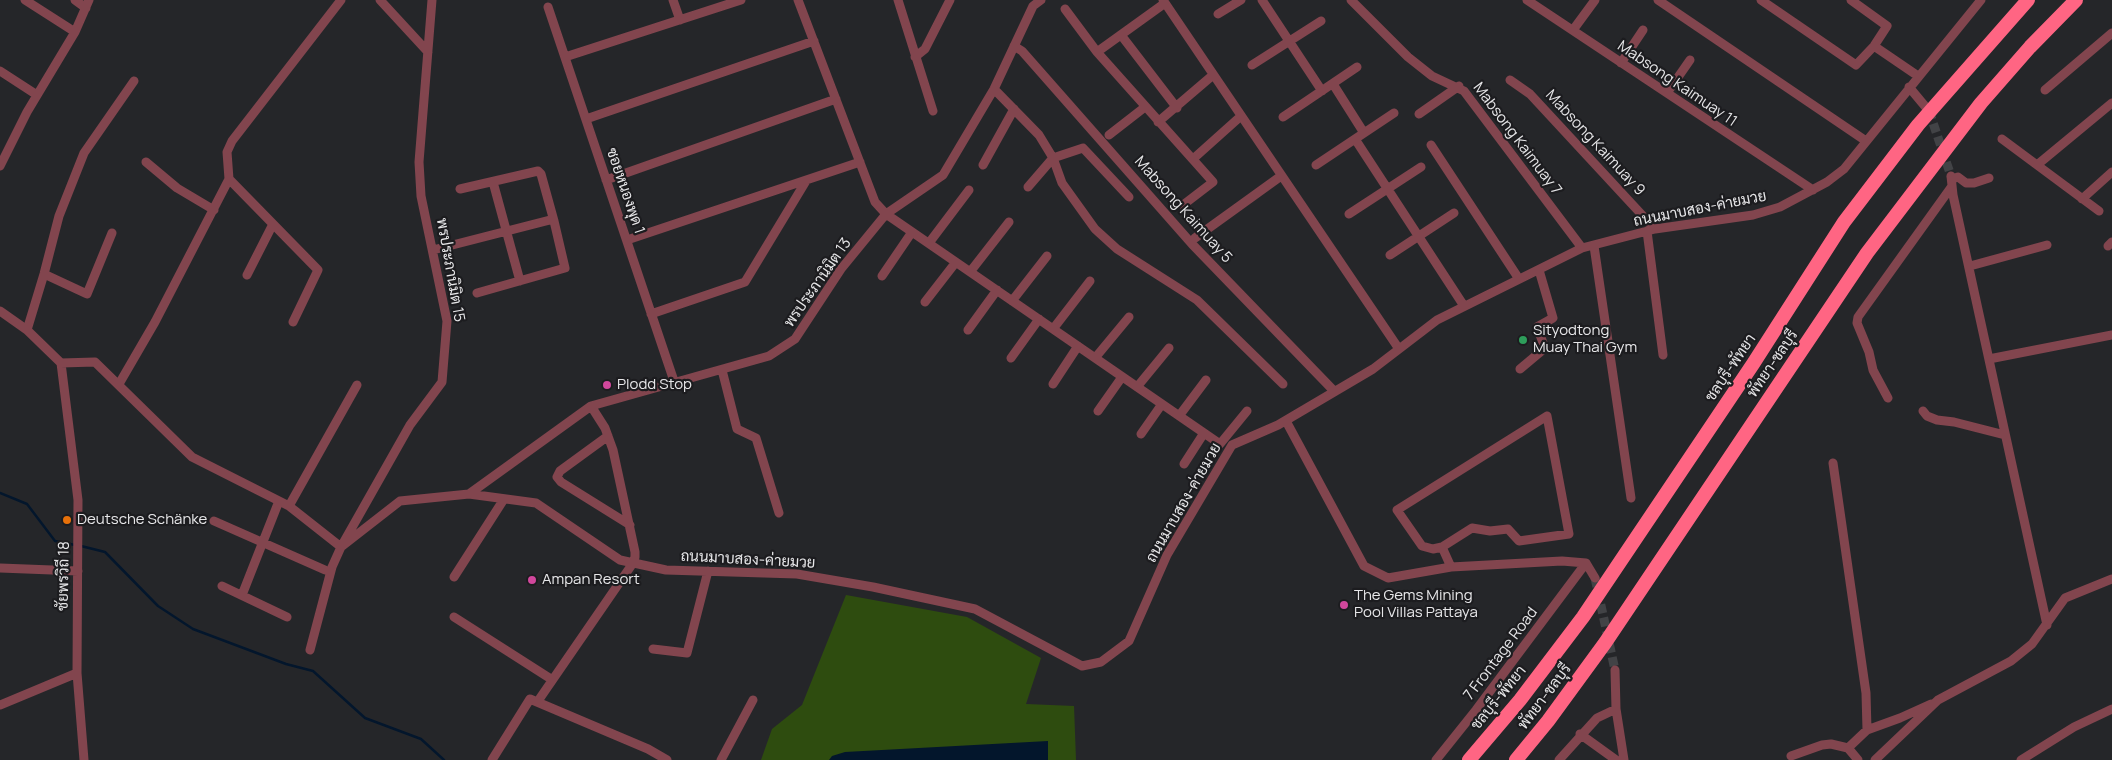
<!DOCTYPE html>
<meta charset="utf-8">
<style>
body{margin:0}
canvas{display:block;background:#252629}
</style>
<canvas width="2112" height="760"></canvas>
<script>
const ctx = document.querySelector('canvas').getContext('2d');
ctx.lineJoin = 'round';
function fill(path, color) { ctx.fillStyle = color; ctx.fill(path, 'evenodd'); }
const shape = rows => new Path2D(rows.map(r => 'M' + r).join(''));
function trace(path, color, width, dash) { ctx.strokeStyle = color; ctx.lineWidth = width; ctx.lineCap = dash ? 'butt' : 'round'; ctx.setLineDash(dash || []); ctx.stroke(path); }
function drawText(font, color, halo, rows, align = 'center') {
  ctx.font = font + ' Manrope,Sarabun,sans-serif'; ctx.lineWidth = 4.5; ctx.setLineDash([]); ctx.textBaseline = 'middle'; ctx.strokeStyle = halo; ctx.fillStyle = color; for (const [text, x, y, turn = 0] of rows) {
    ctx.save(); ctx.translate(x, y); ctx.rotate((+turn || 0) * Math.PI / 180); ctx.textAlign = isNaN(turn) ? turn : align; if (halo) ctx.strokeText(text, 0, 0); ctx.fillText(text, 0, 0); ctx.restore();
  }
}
fill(shape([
 [846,595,967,617,1041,658,1026,704,1074,706,1076,760,761,760,772,729,802,705]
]), '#2e4c0f');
fill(shape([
 [1048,741,1048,760,829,760,832,756,845,752]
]), '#03162c');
trace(shape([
 [0,493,27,504,55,541,75,545],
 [81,546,105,552,158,606,193,629,286,664,313,671,365,718,421,739,444,760]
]), '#03162c', 2.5);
trace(shape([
 [1929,111,1951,176],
 [1595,578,1615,670]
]), '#424346', 9, [9, 4.5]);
trace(shape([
 [25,0,75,32],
 [75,0,86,8],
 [380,0,428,52],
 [673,0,680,20],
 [798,0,875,202,886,214,1220,444,1247,411],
 [898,0,933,111],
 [1163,0,1399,349],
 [1262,0,1322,91],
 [1351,0,1408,57,1432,76,1464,91,1582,248],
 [1527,0,1813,190],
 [1658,0,1866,141],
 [1761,0,1856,65,1874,46,1887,26,1851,0],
 [548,7,675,384],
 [1065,9,1097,52,1213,182,1183,205],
 [1218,14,1241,0],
 [1573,30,1595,0],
 [1121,35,1177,108],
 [1014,46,1022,51,1192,244,1334,391],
 [1874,46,1918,76],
 [1097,52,1165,3],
 [565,57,741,0],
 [915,57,925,49,950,0],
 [1621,63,1643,30],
 [1252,65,1321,21],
 [0,71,37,95],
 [1510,80,1530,94,1655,229],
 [1333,84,1364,133],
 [1909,87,1929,111],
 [994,89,1039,135,1053,158,1062,183,1095,229,1117,249,1197,300,1283,384],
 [2045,90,2112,33],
 [1667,93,1690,60],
 [1419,114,1459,86],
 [1283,117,1357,67],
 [586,119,814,41],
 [1158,122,1213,75],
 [1109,135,1145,107],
 [1355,139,1464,306],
 [2002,139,2099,211],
 [1431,145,1519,279],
 [1193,159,1241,116],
 [146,162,177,188,214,210],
 [983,165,1014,109],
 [1316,165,1394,113],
 [2037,165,2112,103],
 [0,166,27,112,75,32,89,0],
 [1951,176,1953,195,2047,625],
 [1952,179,1958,177,1966,183,1974,183,1989,178],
 [606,180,836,99],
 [493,182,520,281],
 [1028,187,1053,158,1083,148,1129,197],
 [460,189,538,171,541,174,554,221],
 [2082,199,2112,172],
 [1349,214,1421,167],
 [1647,231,1663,355],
 [1195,238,1281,176],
 [627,240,860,162],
 [929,243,969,190],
 [1594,246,1631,498],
 [2108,246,2112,242],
 [433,250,550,220,554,221,565,268,477,293],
 [1390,255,1454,213],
 [1970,266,2047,245],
 [970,272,1009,222],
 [44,274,87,294,112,233],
 [247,275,273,224],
 [882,276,912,232],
 [1012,301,1047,256],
 [925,302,956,262],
 [0,311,27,330,61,363],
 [651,314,745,282,806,181],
 [293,322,318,270,229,179,227,152,232,141,341,0],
 [1053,329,1090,281],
 [27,330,44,274,59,216,84,153,134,81],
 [968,330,997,290],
 [1011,358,1039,319],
 [1095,358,1129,317],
 [1989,359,2112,335],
 [61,363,95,362,192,457,289,506,341,547,400,501,469,494,536,503,620,560,666,570,797,574,873,587,975,609,1082,666,1101,662,1129,641,1167,555,1232,445,1278,425,1373,369,1437,320,1582,248,1655,229,1753,215,1780,207,1827,182,1844,169,1981,0],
 [61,363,78,500,77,673,84,760],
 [1520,369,1545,348,1537,327,1553,318,1539,270],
 [722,370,737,429,756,438,779,513],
 [119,384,155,322,229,179],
 [1053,384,1078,346],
 [1137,387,1169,348],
 [1888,398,1873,370,1869,352,1857,323,1858,317,1952,186],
 [1098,411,1122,377],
 [1923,411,1927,416,1937,420,1954,422,2005,435],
 [1179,416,1206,380],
 [1547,416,1569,534,1519,541,1508,529,1490,531,1472,528,1442,547,1433,549,1422,546,1397,510,1547,416],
 [1286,421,1364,566,1388,578,1451,567,1562,561,1586,563],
 [1141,434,1162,404],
 [608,436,560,471,557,477,561,482,630,525],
 [1833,463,1866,693,1867,730],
 [1184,464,1204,433],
 [469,494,591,406,769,356,795,339,841,269,886,214,943,175,994,89,1033,6,1041,0],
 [289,506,357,385],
 [214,521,325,570],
 [1442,547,1451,567],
 [1586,563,1595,578],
 [0,568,78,571],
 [454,577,504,499],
 [222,586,287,617],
 [242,595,279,501],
 [454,617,551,679],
 [653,649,687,653,708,571],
 [310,650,332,567,341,547,410,425,442,382,447,321,421,196,419,162,432,0],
 [1615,670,1616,709,1624,760],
 [538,701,633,563,635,557,635,552,613,450,605,428,591,406],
 [0,705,77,673],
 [1580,734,1616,760],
 [1848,748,1867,730,1900,718,1931,704],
 [1791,756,1822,745,1831,744,1848,748,1858,760],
 [492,760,530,699,648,749,667,760],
 [721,760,753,700],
 [1436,760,1476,710,1586,563],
 [1559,760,1597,718,1616,709],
 [1875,760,1938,700,2011,661,2032,644,2065,598,2112,579],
 [2021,760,2074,727,2112,709]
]), '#82454e', 9);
trace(shape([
 [1469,760,1520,700,1583,617,1753,364,1844,222,1918,125,2028,0],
 [1516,760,1548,721,1605,643,1867,253,1981,103,2030,47,2076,0]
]), '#ff6583', 14);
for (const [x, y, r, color] of [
 [1523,340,5,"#2e9e5b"],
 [607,385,5,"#d1479c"],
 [67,520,5,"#e8710a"],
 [532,580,5,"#d1479c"],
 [1344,605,5,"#d1479c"]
]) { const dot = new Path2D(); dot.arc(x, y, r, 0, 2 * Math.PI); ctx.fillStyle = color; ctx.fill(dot); trace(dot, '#1c1c1f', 2); }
drawText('15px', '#e7e7e9', '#1c1c1f', [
 ["Mabsong Kaimuay 11",1677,84,34],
 ["Mabsong Kaimuay 7",1517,139,53],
 ["Mabsong Kaimuay 9",1595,143,47],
 ["ซอยหนองพุด 1",625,191,71],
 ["ถนนมาบสอง-ค่ายมวย",1700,209,-11],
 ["Mabsong Kaimuay 5",1183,210,48],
 ["พรประภานิมิต 15",450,270,80],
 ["พรประภานิมิต 13",818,283,-55],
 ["พัทยา-ชลบุรี",1773,364,-56],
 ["ชลบุรี-พัทยา",1731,368,-56],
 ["ถนนมาบสอง-ค่ายมวย",1184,503,-60],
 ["ถนนมาบสอง-ค่ายมวย",748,560,3],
 ["ชัยพรวิถี 18",64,576,-89],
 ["7 Frontage Road",1501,654,-53],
 ["พัทยา-ชลบุรี",1545,697,-53],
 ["ชลบุรี-พัทยา",1499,698,-51]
]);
drawText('15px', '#e7e7e9', '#1c1c1f', [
 ["Sityodtong",1533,331],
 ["Muay Thai Gym",1533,348],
 ["Plodd Stop",617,385],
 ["Deutsche Schänke",77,520],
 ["Ampan Resort",542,580],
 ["The Gems Mining",1354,596],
 ["Pool Villas Pattaya",1354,613]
], 'left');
</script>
